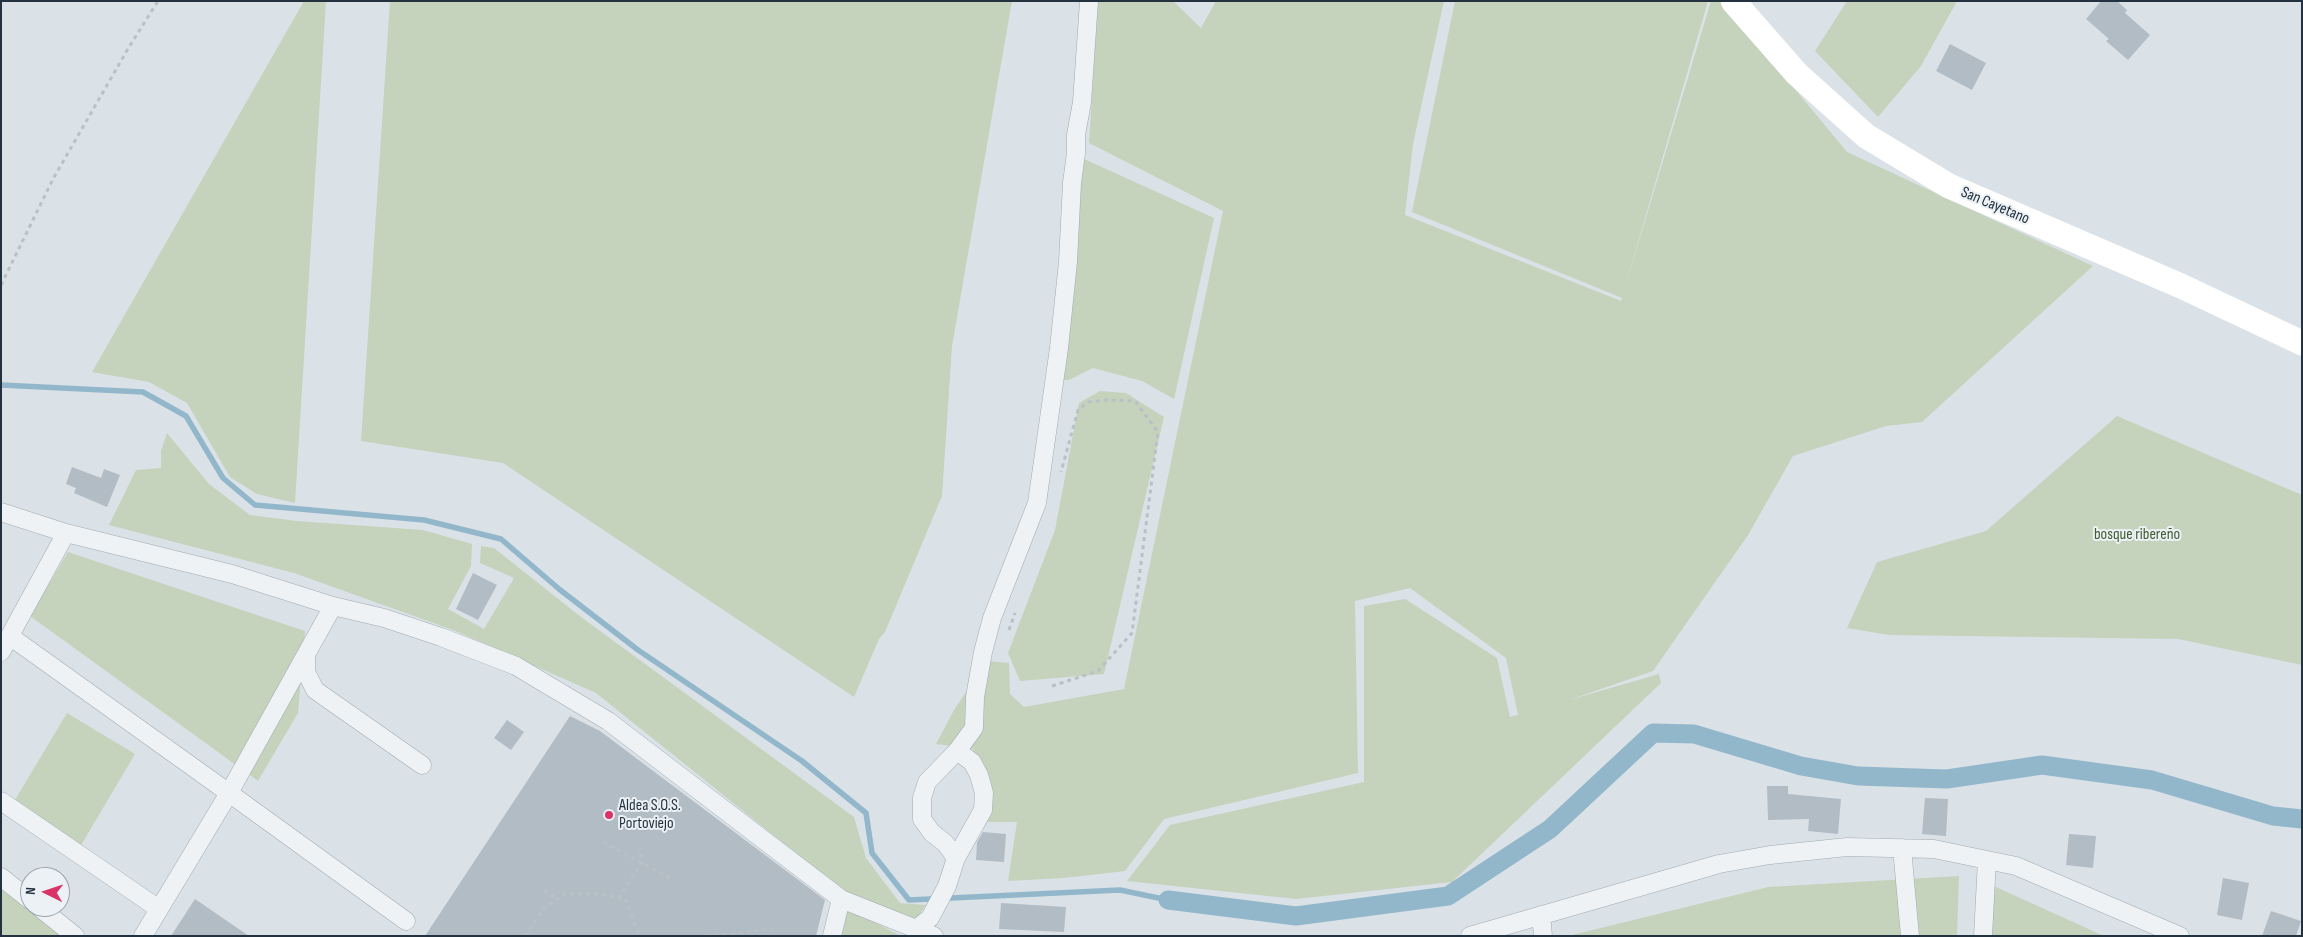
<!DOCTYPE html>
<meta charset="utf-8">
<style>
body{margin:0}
#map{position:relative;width:2303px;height:937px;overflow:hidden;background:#dbe2e7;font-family:"Sofia Sans Condensed",sans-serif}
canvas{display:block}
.frame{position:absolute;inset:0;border:2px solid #24323f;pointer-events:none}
.north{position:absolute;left:20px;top:867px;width:50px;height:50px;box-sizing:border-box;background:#ebf1f5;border:1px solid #9ba5ac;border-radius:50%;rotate:274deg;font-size:14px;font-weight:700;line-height:20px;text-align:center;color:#24323f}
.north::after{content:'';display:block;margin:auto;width:18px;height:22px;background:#da3367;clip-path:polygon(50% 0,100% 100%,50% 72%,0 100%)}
</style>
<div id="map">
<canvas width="2303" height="937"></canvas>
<div class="frame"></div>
<div class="north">N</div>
</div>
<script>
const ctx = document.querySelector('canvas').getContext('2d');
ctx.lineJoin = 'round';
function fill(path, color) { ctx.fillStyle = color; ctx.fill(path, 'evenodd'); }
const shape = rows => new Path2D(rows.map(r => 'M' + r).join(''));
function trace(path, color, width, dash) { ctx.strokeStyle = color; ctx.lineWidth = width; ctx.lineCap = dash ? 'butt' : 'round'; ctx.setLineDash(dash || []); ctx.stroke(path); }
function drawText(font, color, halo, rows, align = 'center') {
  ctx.font = font + ' "Sofia Sans Condensed",sans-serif'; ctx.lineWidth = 4; ctx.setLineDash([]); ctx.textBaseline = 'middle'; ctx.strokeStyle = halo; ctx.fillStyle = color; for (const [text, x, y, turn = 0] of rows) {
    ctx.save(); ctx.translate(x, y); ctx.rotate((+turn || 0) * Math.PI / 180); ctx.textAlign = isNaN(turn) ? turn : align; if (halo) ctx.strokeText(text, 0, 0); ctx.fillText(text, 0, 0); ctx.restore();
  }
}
fill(shape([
 [304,1,326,1,295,503,257,494,230,477,187,403,149,382,92,372],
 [390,1,1012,1,952,346,942,496,885,632,879,639,854,697,503,463,361,441],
 [1098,1,1173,1,1201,28,1216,1,1444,1,1413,144,1405,215,1621,301,1622,298,1412,212,1455,1,1708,1,1623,294,1711,1,1722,1,1847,152,2093,266,1922,422,1886,426,1793,456,1748,535,1653,671,1569,700,1659,674,1661,683,1452,882,1296,899,1127,881,1170,825,1364,782,1364,606,1405,599,1497,658,1510,717,1518,715,1506,658,1410,588,1355,601,1358,773,1164,819,1125,871,1064,878,1008,881,1017,822,986,822,983,788,973,749,936,744,954,710,987,661,1009,663,1010,694,1024,707,1124,689,1223,211,1089,143],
 [1847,1,1957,1,1921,66,1878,117,1815,51],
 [1082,158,1214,218,1174,399,1142,381,1093,368,1069,380,1054,380],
 [1100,391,1126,393,1164,417,1104,674,1020,681,1008,653,1055,530,1079,403],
 [2117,416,2302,495,2302,665,2178,639,1889,635,1847,628,1877,562,1986,531],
 [167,433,209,484,250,515,297,521,423,530,472,544,471,566,448,609,484,629,514,578,480,563,481,546,494,548,581,617,854,817,866,858,900,903,926,905,912,925,843,891,596,693,453,630,294,573,109,525,136,470,161,468,161,451],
 [68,552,305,631,298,713,258,781,30,616],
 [67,713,135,754,74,857,6,815],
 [1959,876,1957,936,1568,936,1768,887],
 [1987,883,2104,936,1988,936],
 [1,884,78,936,1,936],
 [845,907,901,936,840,936]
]), '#c5d2bc');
trace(shape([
 [1,385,143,392,186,416,223,478,255,505,424,520,501,539,559,589,638,650,802,761,866,813,872,853,909,900,1120,890,1168,900]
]), '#92b7cb', 5.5);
trace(shape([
 [1168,900,1296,916,1448,896,1550,829,1653,733,1694,734,1801,766,1858,776,1947,779,2042,765,2152,780,2273,816,2302,819]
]), '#92b7cb', 19);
fill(shape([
 [2101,1,2117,1,2127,10,2125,13,2150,35,2128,60,2106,41,2109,39,2086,19],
 [1950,44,1986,63,1972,90,1936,71],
 [72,467,101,478,104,469,120,475,107,507,74,493,76,488,66,484],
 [473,573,497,585,478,620,456,609],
 [570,716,600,731,825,900,816,936,425,936],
 [507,720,524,732,511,750,494,738],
 [1767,786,1788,786,1788,794,1841,799,1838,834,1808,831,1809,819,1768,820],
 [1925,798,1948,799,1946,836,1922,834],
 [983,832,1006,834,1004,862,976,860,977,842],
 [2069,834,2096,836,2093,868,2066,865],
 [2223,878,2249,883,2242,920,2217,915],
 [195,899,249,936,171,936],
 [1001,903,1066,907,1064,932,999,929],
 [2271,911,2301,921,2296,936,2262,936]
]), '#b2bcc5');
const minor = shape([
 [1,512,66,533,232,574,333,606,384,618,441,637,516,666,608,721,841,899,934,936],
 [11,637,229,793,333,606],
 [1,652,66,533],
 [306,655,306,672,315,690,422,765],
 [1,801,159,909],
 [1902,848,1910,936],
 [956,858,983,810,984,793,979,775,972,762,957,751],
 [1,877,30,900],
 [39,907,75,936],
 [1541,915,1543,936],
 [916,929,930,918,947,886,956,858,945,843,932,833,922,819,922,798,927,782,957,751,974,728,975,697,983,652,992,618,1037,503,1059,348,1068,262,1072,183,1076,153,1076,135,1082,102,1089,1],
 [143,936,229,793,406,921],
 [832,936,841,899],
 [1470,936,1719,864,1770,855,1847,847,1934,849,2016,866,2180,936],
 [1983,936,1987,860]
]);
trace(minor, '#a0aab1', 19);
trace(shape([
 [1,285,53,179,129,47,158,1],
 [1009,630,1015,613],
 [1052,686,1098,671,1132,633,1158,432,1135,401,1107,400,1088,402,1078,410,1061,472],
 [603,842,672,879],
 [544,890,558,899],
 [618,898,642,863,640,848],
 [525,936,543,909,565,894,601,894,625,899,640,936],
 [707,936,773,929]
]), '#b9c0c6', 3, [4, 4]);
trace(minor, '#eef2f5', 18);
trace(shape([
 [1733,1,1797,74,1866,136,1949,186,2181,286,2302,343]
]), '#fff', 25);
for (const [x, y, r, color] of [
 [609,815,5,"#da3367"]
]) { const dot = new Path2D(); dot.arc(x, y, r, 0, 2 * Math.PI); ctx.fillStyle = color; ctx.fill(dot); trace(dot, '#ebf1f5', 2); }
drawText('16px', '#24323f', '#ebf1f5', [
 ["San Cayetano",1995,206,23]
]);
drawText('16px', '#405c30', '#ebf1f5', [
 ["bosque ribereño",2137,535]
]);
drawText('16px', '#24323f', '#ebf1f5', [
 ["Aldea S.O.S.",619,806],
 ["Portoviejo",619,824]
], 'left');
</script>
